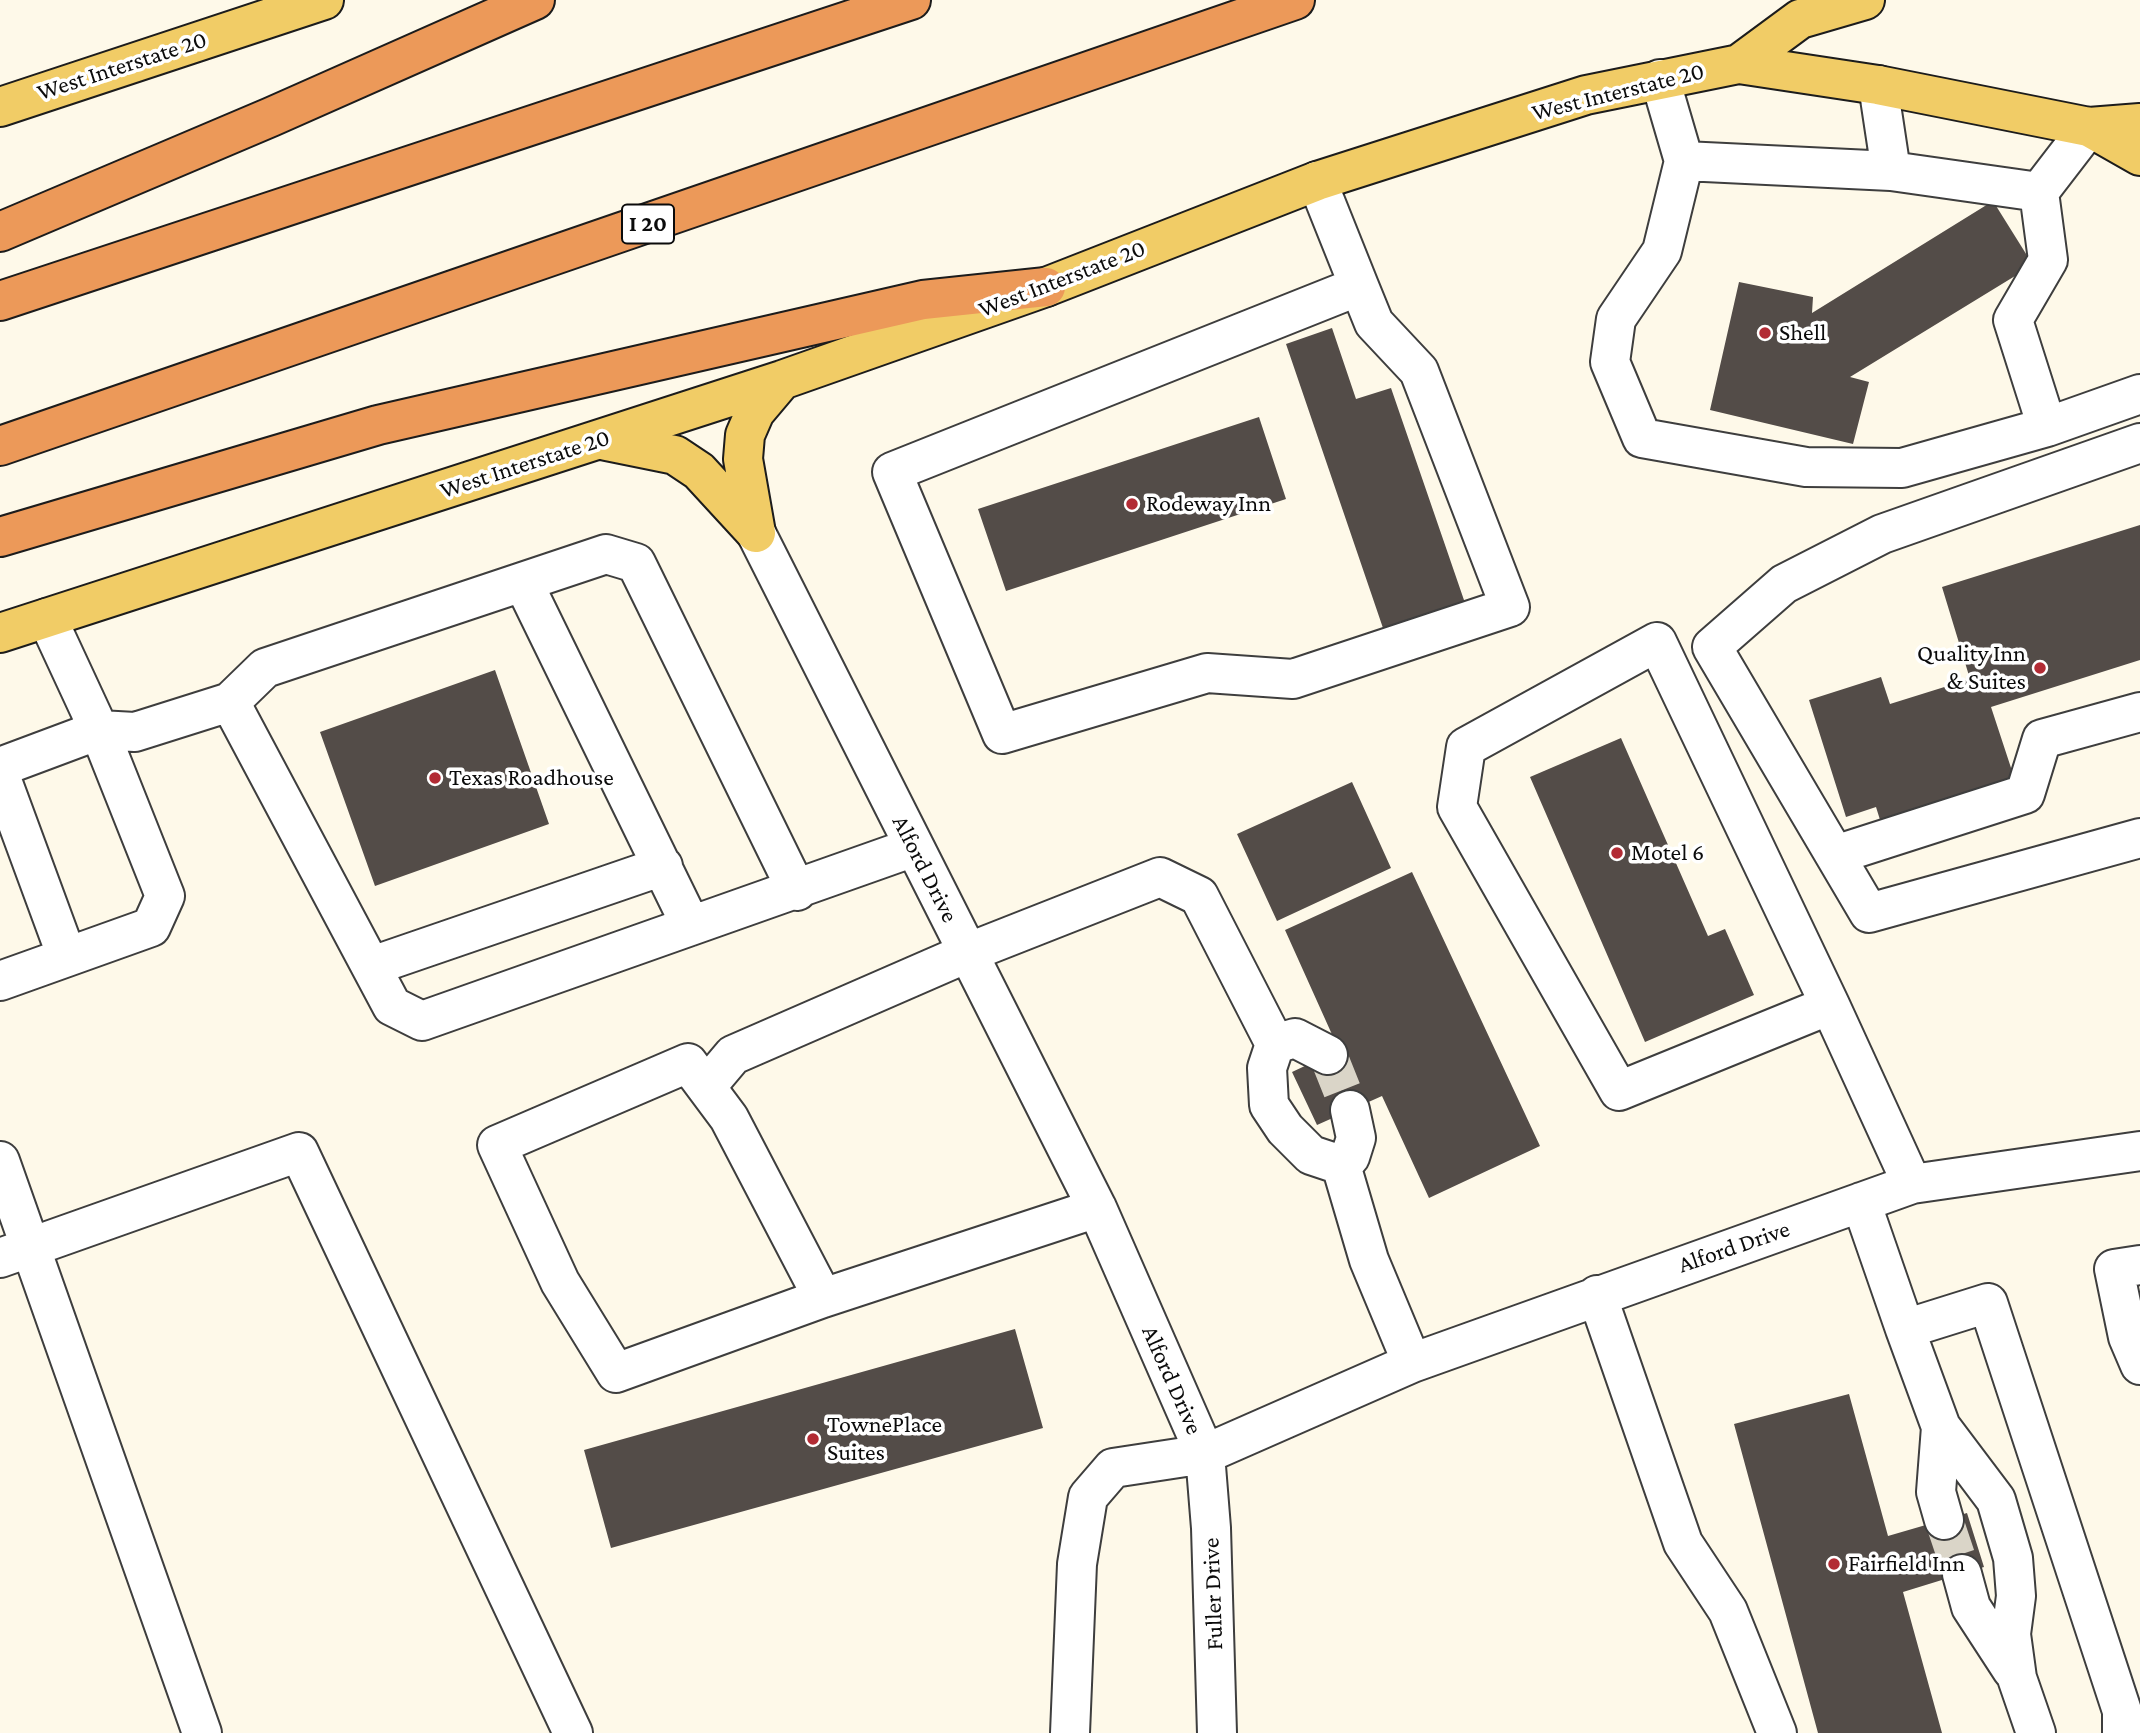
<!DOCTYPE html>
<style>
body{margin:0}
canvas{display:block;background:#fef9e9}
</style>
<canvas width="2140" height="1733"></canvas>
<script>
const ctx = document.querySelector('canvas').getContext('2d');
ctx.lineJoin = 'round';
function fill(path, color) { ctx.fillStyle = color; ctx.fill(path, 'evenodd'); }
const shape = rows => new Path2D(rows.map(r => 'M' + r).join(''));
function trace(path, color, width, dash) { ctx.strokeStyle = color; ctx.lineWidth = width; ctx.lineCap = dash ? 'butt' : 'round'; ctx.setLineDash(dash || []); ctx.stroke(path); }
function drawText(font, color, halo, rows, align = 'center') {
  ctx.font = font + ' "Crimson Pro",serif'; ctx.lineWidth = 7; ctx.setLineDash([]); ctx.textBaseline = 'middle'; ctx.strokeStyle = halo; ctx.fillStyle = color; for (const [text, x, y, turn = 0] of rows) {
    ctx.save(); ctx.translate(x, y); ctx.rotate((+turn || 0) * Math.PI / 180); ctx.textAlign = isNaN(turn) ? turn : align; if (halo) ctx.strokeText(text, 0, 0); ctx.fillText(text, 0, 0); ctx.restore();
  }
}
fill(shape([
 [1993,201,2033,265,1850,377,1869,382,1853,444,1710,410,1739,282,1813,297,1812,313],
 [1332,328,1356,399,1391,388,1465,603,1384,631,1286,344],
 [1259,417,1286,499,1006,591,978,509],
 [2140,525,2140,660,1991,707,2015,780,1881,823,1876,807,1846,817,1809,700,1881,677,1890,704,1970,679,1942,587],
 [495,670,549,824,375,886,320,732],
 [1621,738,1708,936,1725,929,1754,995,1645,1042,1530,777],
 [1352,782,1391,868,1277,921,1237,834],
 [1412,872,1540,1146,1429,1198,1382,1096,1317,1125,1292,1072,1339,1050,1285,930],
 [1015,1329,1043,1428,611,1548,584,1450],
 [1849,1394,1888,1536,1967,1513,1984,1567,1903,1592,1942,1733,1818,1733,1734,1424]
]), '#534c48');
trace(shape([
 [1328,1055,1350,1110],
 [1944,1520,1962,1574]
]), '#dad5c8', 38, [38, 19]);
const minor = shape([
 [1660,79,1684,161,1891,171,2039,192],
 [1878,85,1891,171],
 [2089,127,2039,192,2048,260,2013,320,2047,427,2140,394],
 [1684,161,1662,251,1616,319,1610,362,1642,438,1806,467,1902,468,2047,427],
 [1317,181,1359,286,1374,323,1419,371,1510,607,1293,679,1207,673,1002,734,892,472,1359,286],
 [2140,443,1882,534,1784,584,1712,647,1869,913,2140,838],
 [756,533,1097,1208,1205,1454,1211,1528,1217,1733],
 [523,582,691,926],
 [47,618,99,730,135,732,230,702,265,668,606,554,636,563,797,891],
 [230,702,392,1006,422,1021,914,847],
 [0,767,99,730,165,896,151,927,0,981],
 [0,775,67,957],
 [1835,855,2025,794,2042,739,2140,712],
 [372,966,663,866],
 [1830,1005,1619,1091,1457,807,1466,747,1657,642,1830,1005,1912,1184],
 [1275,1044,1295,1038,1328,1055],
 [706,1087,733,1055,967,953,1160,877,1199,896,1275,1044,1267,1068,1269,1105,1285,1129,1311,1155,1341,1165,1369,1260,1412,1363],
 [0,1161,202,1733],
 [1341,1165,1350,1157,1356,1138,1350,1110],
 [1861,1202,1905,1329,1988,1303,2122,1711,2122,1733],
 [0,1258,299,1152,573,1733],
 [2140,1265,2114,1269,2128,1337,2140,1365],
 [1597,1295,1683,1543,1728,1611,1777,1733],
 [823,1298,729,1118,688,1063,497,1145,560,1282,616,1373,823,1298,1097,1208],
 [1905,1329,1941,1427,1996,1500,2013,1558,2016,1596,2011,1634,2017,1678,2036,1733],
 [1941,1427,1936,1492,1944,1520],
 [1962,1574,1971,1607,2012,1670],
 [1070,1733,1077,1564,1088,1497,1113,1468,1205,1454,1412,1363,1912,1184,2140,1151]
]);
const major = shape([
 [1739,64,1800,19,1865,0],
 [0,107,324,0],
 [2089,127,2140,156],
 [606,441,675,455,699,471,756,533],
 [756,533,743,459,745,435,755,412,782,380],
 [0,633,782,380,1046,287,1317,181,1586,95,1739,64,1878,85,2089,127,2140,123]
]);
const highway = shape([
 [0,232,271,117,535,0],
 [0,301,911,0],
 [0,446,1295,0],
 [0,537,378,425,923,300,1046,287]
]);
trace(minor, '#3e3e3e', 42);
trace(major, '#1c1c1c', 42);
trace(highway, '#1c1c1c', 42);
trace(minor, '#fff', 38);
trace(major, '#f1cc66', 38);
trace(highway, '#ec9959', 38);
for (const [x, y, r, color] of [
 [1765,333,7,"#b22b34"],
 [1132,504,7,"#b22b34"],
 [2040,668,7,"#b22b34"],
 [435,778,7,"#b22b34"],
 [1617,853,7,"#b22b34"],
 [813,1439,7,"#b22b34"],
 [1834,1564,7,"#b22b34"]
]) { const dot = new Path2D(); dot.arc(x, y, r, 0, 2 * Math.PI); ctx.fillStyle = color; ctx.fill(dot); trace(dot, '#fff', 2.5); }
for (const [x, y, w] of [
 [648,224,52]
]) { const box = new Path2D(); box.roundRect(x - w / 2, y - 19.5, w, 39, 5); ctx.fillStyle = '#fff'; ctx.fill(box); trace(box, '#0b0b0b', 2); }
drawText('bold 23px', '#0b0b0b', null, [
 ["I 20",648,224]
]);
drawText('24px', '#0b0b0b', '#fff', [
 ["West Interstate 20",122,66,-18],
 ["West Interstate 20",1618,92,-14],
 ["West Interstate 20",1062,279,-21],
 ["West Interstate 20",525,464,-18],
 ["Alford Drive",925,869,63],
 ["Alford Drive",1734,1247,-19],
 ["Alford Drive",1172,1380,66],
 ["Fuller Drive",1213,1594,-92]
]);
drawText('24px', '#0b0b0b', '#fff', [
 ["Shell",1779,333],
 ["Rodeway Inn",1146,504],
 ["Quality Inn",2026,654,"right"],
 ["& Suites",2026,682,"right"],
 ["Texas Roadhouse",449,778],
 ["Motel 6",1631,853],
 ["TownePlace",827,1425],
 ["Suites",827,1453],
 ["Fairfield Inn",1848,1564]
], 'left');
</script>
